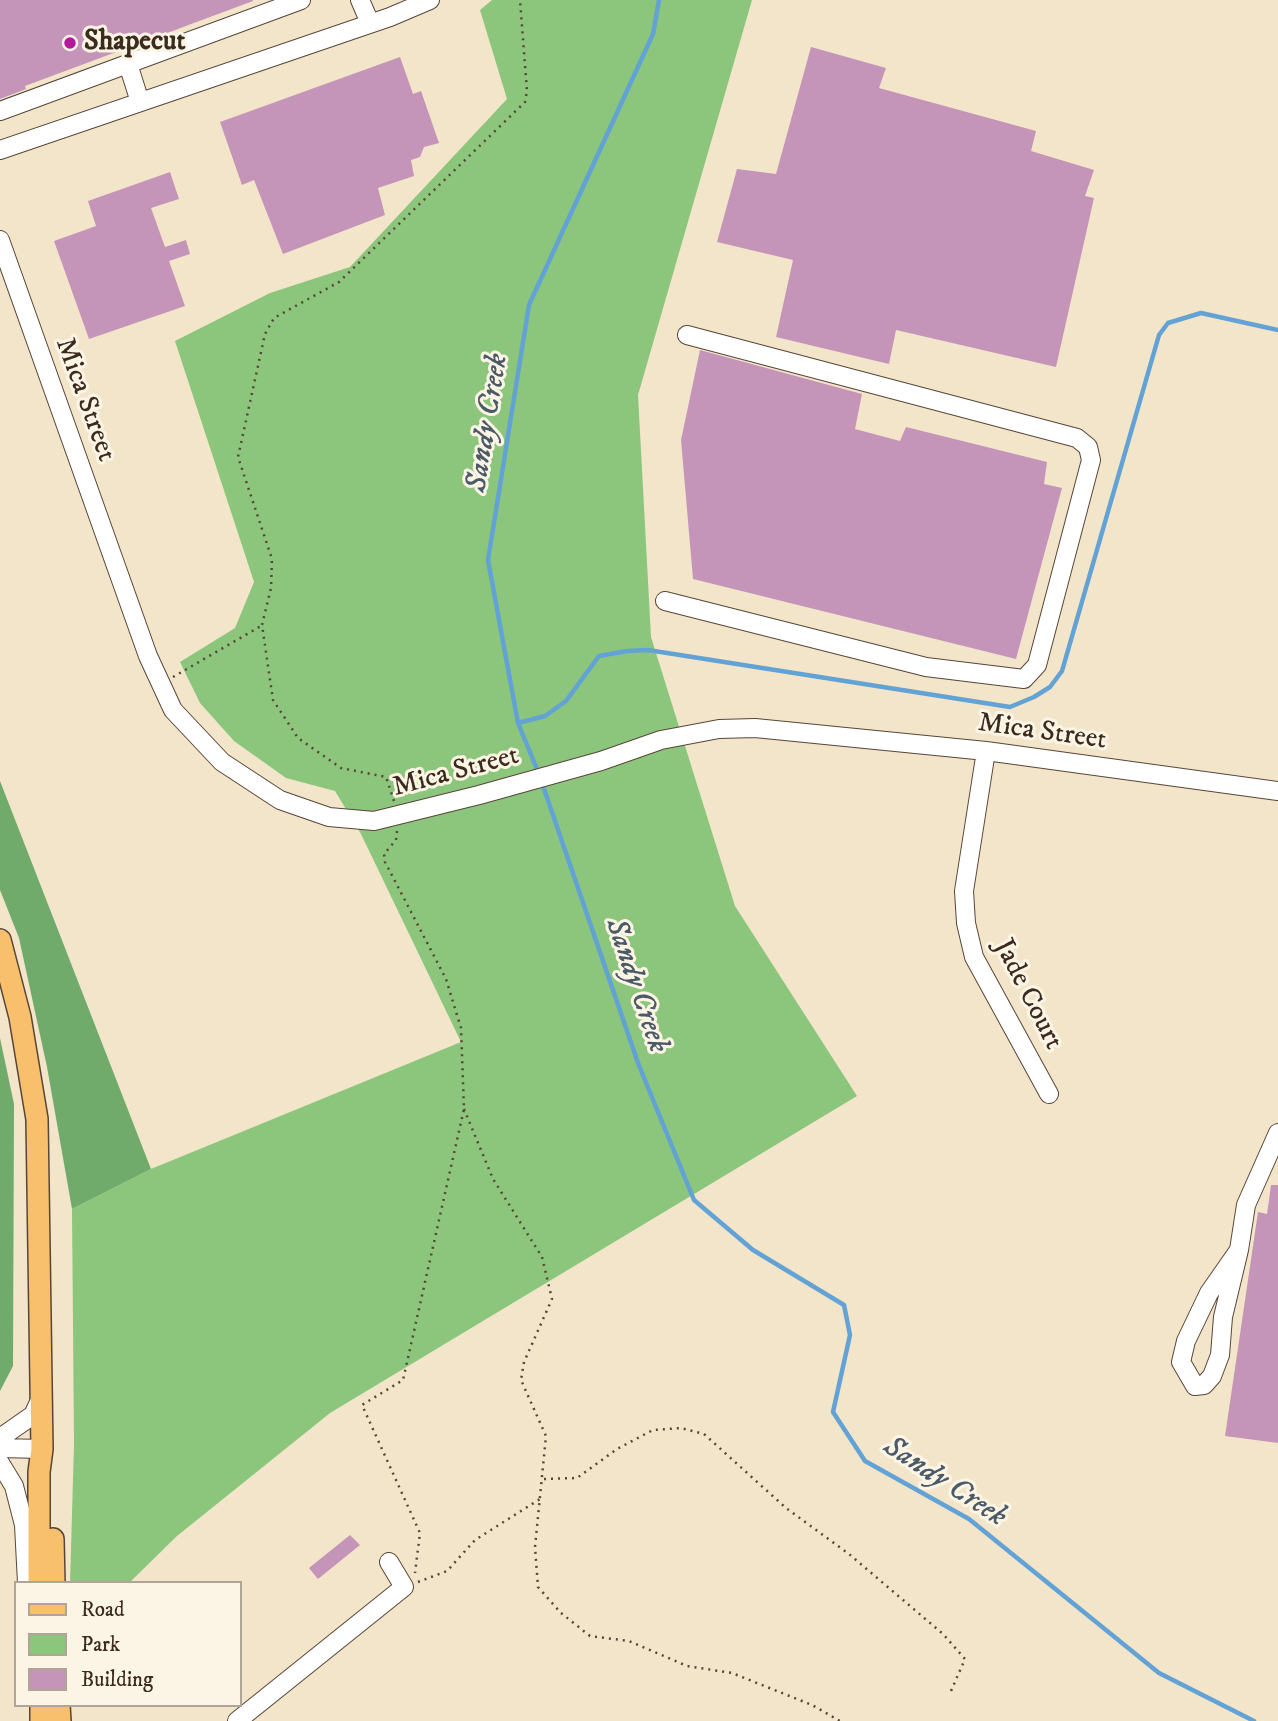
<!DOCTYPE html>
<style>
body{margin:0}
#map{position:relative;width:1278px;height:1721px;overflow:hidden;background:#f3e5ca;font-family:"IM FELL DW Pica",serif}
canvas{display:block}
.legend{position:absolute;left:14px;top:1581px;width:228px;height:126px;box-sizing:border-box;background:#fcf5e5;border:2px solid #afa495;margin:0;padding:9px 12px;list-style:none;font-size:21px;color:#3b2a1e}
.legend li{display:flex;align-items:center;gap:14px;height:35px}
.legend b{width:35px;border:2px solid #afa495}
</style>
<div id="map">
<canvas width="1278" height="1721"></canvas>
<ul class="legend">
<li><b style="height:9px;background:#f8bf6c"></b>Road</li>
<li><b style="height:19px;background:#8bc67c"></b>Park</li>
<li><b style="height:19px;background:#c595b9"></b>Building</li>
</ul>
</div>
<script>
const ctx = document.querySelector('canvas').getContext('2d');
ctx.lineJoin = 'round';
function fill(path, color) { ctx.fillStyle = color; ctx.fill(path, 'evenodd'); }
const shape = rows => new Path2D(rows.map(r => 'M' + r).join(''));
function trace(path, color, width, dash) { ctx.strokeStyle = color; ctx.lineWidth = width; ctx.lineCap = dash ? 'butt' : 'round'; ctx.setLineDash(dash || []); ctx.stroke(path); }
function drawText(font, color, halo, rows, align = 'center') {
  ctx.font = font + ' "IM FELL DW Pica",serif'; ctx.lineWidth = 6; ctx.setLineDash([]); ctx.textBaseline = 'middle'; ctx.strokeStyle = halo; ctx.fillStyle = color; for (const [text, x, y, turn = 0] of rows) {
    ctx.save(); ctx.translate(x, y); ctx.rotate((+turn || 0) * Math.PI / 180); ctx.textAlign = isNaN(turn) ? turn : align; if (halo) ctx.strokeText(text, 0, 0); ctx.fillText(text, 0, 0); ctx.restore();
  }
}
fill(shape([
 [492,0,752,0,638,395,651,637,735,906,857,1096,330,1413,177,1536,129,1583,70,1583,74,1444,72,1209,151,1169,461,1042,361,834,335,791,286,778,234,741,200,703,180,662,235,628,254,582,175,341,270,293,350,267,507,99,480,10]
]), '#8bc67c');
fill(shape([
 [0,781,151,1169,72,1209,47,1067,19,938,0,890],
 [0,1038,14,1104,13,1366,0,1391]
]), '#70ab6c');
trace(shape([
 [518,723,545,716,566,701,599,656,627,651,648,650,1010,707,1034,697,1050,687,1062,671,1159,335,1168,323,1201,313,1278,330],
 [539,774,518,723,488,560,529,305,653,34,659,0],
 [542,783,638,1063,694,1200,753,1250,844,1305,850,1335,833,1412,865,1461,969,1519,1159,1673,1254,1721]
]), '#62a2d5', 4.5);
fill(shape([
 [0,0,253,0,253,1,25,86,26,89,0,99],
 [811,47,886,68,879,88,1036,131,1031,151,1094,170,1085,196,1094,198,1056,367,896,330,889,364,776,337,793,260,717,242,737,169,776,174],
 [400,57,413,94,421,91,439,143,424,147,420,157,411,160,414,176,378,188,385,215,283,254,254,180,242,185,220,122],
 [170,172,179,199,151,208,165,247,186,240,190,254,169,261,185,306,89,339,54,241,96,226,88,201],
 [700,350,862,394,855,429,900,441,906,427,1047,462,1044,484,1062,488,1016,659,693,579,681,440],
 [1271,1185,1278,1185,1278,1443,1225,1436,1258,1212,1267,1214],
 [350,1535,360,1545,318,1579,309,1568]
]), '#c595b9');
const minor = shape([
 [360,0,370,23],
 [128,64,140,102],
 [0,111,301,0],
 [0,150,390,17,430,0],
 [0,240,148,656,173,710,222,762,280,800,329,817,374,821,479,795,601,761,661,740,719,729,755,728,986,751,1278,791],
 [665,601,926,667,1024,679,1037,665,1091,460,1088,447,1077,438,687,335],
 [986,751,964,891,966,923,974,957,1049,1094],
 [1239,1250,1209,1293,1186,1341,1181,1362,1195,1386,1204,1385,1212,1376,1220,1355,1223,1317,1239,1250,1246,1205,1278,1133],
 [0,1438,33,1415,41,1398],
 [0,1448,42,1449],
 [0,1463,14,1486,24,1525,27,1583],
 [237,1721,404,1587,389,1562]
]);
const major = shape([
 [0,940,20,1017,37,1119,42,1449,39,1472,39,1583],
 [53,1539,54,1583],
 [41,1705,41,1721],
 [59,1705,60,1721]
]);
trace(minor, '#574638', 20);
trace(major, '#574638', 24);
trace(shape([
 [173,677,261,626],
 [394,801,386,777,341,768,298,738,273,700,262,625,271,588,272,559,238,457,265,334,274,318,339,282,525,102,527,91,520,0],
 [397,831,396,840,384,854,385,862,446,979,461,1028,464,1109,403,1380,362,1405,420,1533,415,1573],
 [464,1109,493,1179,542,1257,552,1299,524,1362,521,1380,546,1436,535,1547,538,1587,561,1613,590,1636,629,1641,687,1666,732,1673,812,1705,840,1721],
 [544,1479,577,1478,617,1449,653,1430,681,1428,704,1434,786,1508,849,1554,943,1634,965,1659,951,1691],
 [418,1582,447,1571,475,1540,540,1499]
]), '#574638', 2.5, [2, 5]);
trace(minor, '#fff', 18);
trace(major, '#f8bf6c', 21);
for (const [x, y, r, color] of [
 [70,43,7,"#b5179e"]
]) { const dot = new Path2D(); dot.arc(x, y, r, 0, 2 * Math.PI); ctx.fillStyle = color; ctx.fill(dot); trace(dot, '#fcf5e5', 2.5); }
drawText('bold 28px', '#3b2a1e', '#fcf5e5', [
 ["Shapecut",84,43]
], 'left');
drawText('28px', '#3b2a1e', '#fcf5e5', [
 ["Mica Street",84,400,70],
 ["Mica Street",1042,733,8],
 ["Mica Street",456,773,-15],
 ["Jade Court",1027,995,63]
]);
drawText('italic 30px', '#4b5a67', '#fcf5e5', [
 ["Sandy Creek",489,423,-81],
 ["Sandy Creek",635,986,71],
 ["Sandy Creek",944,1483,33]
]);
</script>
